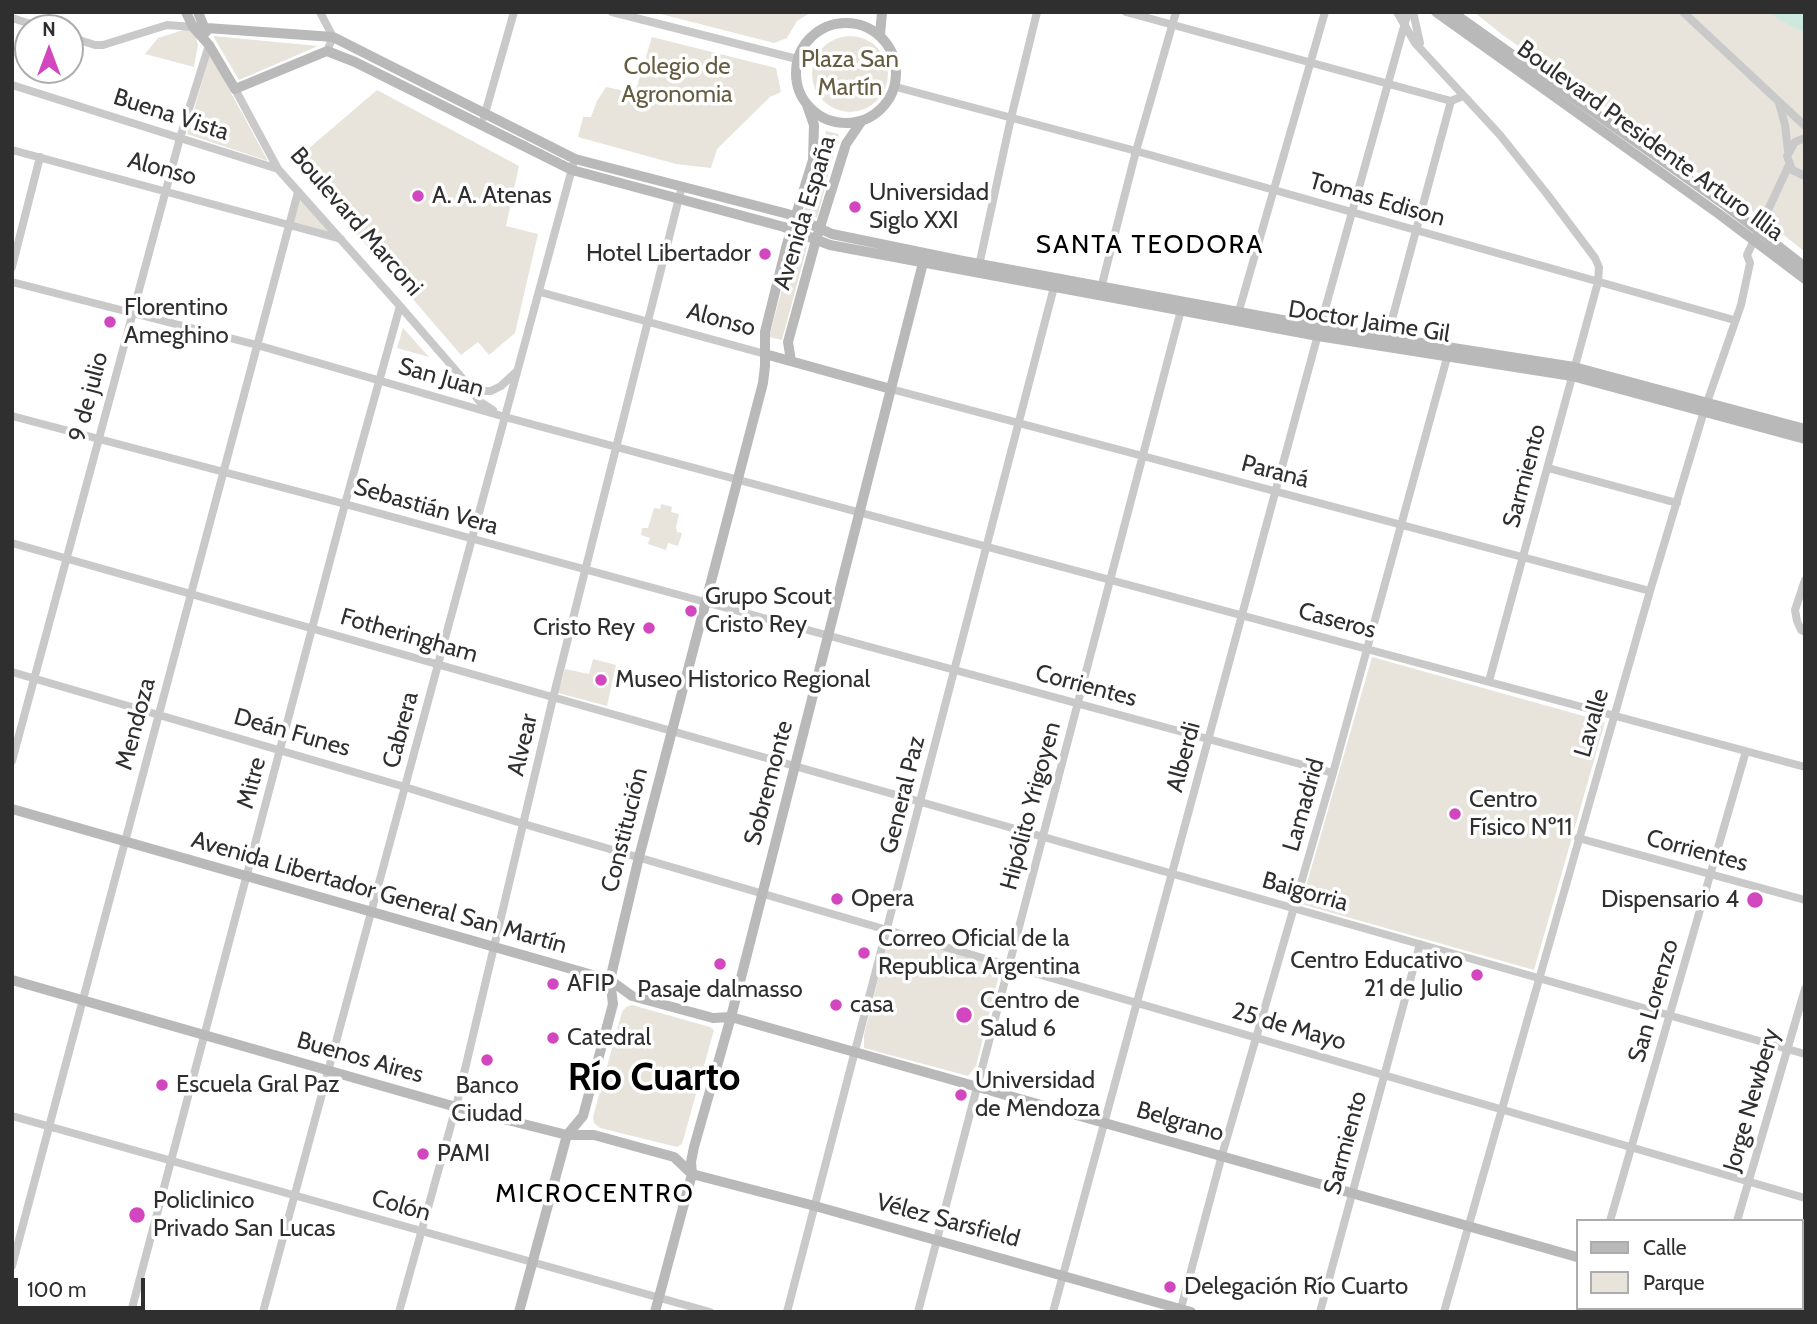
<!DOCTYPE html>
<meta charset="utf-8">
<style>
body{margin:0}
#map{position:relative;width:1817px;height:1324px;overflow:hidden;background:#fff;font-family:Cabin,sans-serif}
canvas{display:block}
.frame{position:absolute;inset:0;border:14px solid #2f2f2f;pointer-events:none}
.legend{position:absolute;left:1576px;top:1219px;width:228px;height:91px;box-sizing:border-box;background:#fff;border:2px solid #acacac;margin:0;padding:9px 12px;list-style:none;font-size:21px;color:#2f2f2f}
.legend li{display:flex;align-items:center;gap:14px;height:35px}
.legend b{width:35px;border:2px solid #acacac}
.north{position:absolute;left:14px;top:14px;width:70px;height:70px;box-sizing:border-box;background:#fff;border:2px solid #acacac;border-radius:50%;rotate:0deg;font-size:19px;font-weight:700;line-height:28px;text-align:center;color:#2f2f2f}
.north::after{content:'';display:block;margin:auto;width:24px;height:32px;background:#d246bf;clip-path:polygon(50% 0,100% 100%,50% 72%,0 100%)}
.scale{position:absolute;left:14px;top:1278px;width:131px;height:32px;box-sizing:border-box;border:4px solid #2f2f2f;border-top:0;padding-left:9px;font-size:21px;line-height:24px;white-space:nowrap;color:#2f2f2f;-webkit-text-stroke:5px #fff;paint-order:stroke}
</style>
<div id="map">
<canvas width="1817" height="1324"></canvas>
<div class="frame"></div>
<ul class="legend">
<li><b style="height:9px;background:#b9b9b9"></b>Calle</li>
<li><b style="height:19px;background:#e8e4dc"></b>Parque</li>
</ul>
<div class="north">N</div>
<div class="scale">100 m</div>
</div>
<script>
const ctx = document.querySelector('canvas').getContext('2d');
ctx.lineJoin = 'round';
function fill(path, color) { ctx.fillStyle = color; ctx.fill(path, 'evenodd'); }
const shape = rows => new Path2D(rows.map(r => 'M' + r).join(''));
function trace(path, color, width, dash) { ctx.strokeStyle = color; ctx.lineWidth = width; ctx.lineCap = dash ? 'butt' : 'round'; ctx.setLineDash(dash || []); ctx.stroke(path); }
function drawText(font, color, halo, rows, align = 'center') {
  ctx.font = font + ' Cabin,sans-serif'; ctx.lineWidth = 7; ctx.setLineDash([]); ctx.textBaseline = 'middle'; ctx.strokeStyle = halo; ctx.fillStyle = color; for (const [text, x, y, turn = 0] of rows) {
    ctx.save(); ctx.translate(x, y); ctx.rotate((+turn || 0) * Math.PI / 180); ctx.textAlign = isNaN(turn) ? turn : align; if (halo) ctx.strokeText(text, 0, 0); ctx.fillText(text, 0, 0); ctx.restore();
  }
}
fill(shape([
 [653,12,811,12,797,21,787,38,774,43],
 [1474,12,1770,12,1805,33,1805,252,1765,220,1504,36],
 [193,27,198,45,194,67,145,54,158,38],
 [213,36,318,46,239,80],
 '812 74a38 38 0 1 1 76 0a38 38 0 1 1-76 0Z',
 [652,37,776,68,781,92,770,97,717,149,711,168,676,164,578,137,583,117,591,117,597,101,606,87,635,93],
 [210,54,268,161,187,134],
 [377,90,519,166,506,226,538,234,515,333,489,355,478,342,461,355,294,161],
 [826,131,839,134,817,218,804,211],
 [299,198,332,234,293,223],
 [795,241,807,247,782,340,769,337],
 [403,328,429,357,397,348],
 [661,504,672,507,671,512,679,514,676,527,677,532,682,533,678,546,668,543,666,550,648,544,650,538,641,535,642,528,648,528,654,508,660,509],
 [1372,657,1605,722,1534,970,1301,904],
 [593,659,616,665,607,706,558,693,565,669,589,674],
 [899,938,992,964,1000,971,976,1066,968,1076,864,1048,864,1035,886,948,892,940],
 [632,1005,710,1027,714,1030,682,1144,677,1147,600,1128,594,1123,593,1117,622,1012,626,1007]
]), '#e8e4dc');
fill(shape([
 [1770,12,1805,12,1805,33,1780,20]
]), '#cde8de');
trace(shape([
 [70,51,79,50],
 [12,55,28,54]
]), '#cde8de', 2.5);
trace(shape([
 [320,12,333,37,327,51],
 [612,12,797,59],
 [1126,12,1451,101],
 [1397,12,1415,43,1500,135,1547,194,1595,258,1599,267,1598,282,1489,681],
 [1413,12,1420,43],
 [1683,12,1805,126],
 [12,18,43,28],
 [70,37,95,45,103,45,167,25,193,27],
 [12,85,278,169],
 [896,87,1136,151,1734,320],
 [235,89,278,169,400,306,464,380,479,401,493,410],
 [1779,103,1785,125,1788,151],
 [484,117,514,12],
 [1805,138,1795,142,1787,156,1792,170,1805,176],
 [12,150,341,239],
 [12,267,40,157],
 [978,270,1011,118,1037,12],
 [12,282,257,345,505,417,1805,767],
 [540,292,765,354],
 [1100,292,1136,151,1176,12],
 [1238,314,1325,12],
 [1387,338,1451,101,1463,96],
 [467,382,482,391,491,391,501,386,516,372],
 [891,389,1650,591],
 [12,416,345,504,1333,773],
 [1548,468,1677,503],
 [12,543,1805,1054],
 [1805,580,1795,610,1797,621,1801,630,1805,632],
 [12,672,405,787,524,824,1805,1198],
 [12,761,180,138,209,45],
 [1578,838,1805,900],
 [12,1116,710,1312],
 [1610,1221,1746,751],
 [1737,1221,1805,989],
 [12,1266,298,192],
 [131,1312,345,504,400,306],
 [263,1312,573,165],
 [399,1312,456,1107,553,698,682,186],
 [787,1312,1054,287],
 [918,1312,1181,310],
 [1053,1312,1320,327,1408,12],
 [1180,1312,1222,1155,1333,773,1448,354],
 [1320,1312,1420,944],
 [1444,1312,1650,591,1704,411,1741,305,1750,263,1747,255,1789,165],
 [1583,1312,1584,1308],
 [1710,1312,1711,1308]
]), '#c9c9c9', 8);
trace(shape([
 [186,12,193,27,209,45,235,89,327,51,355,62,572,170,784,227,830,245,1318,336,1572,376,1805,439],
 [198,12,206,32],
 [1436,12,1719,214,1805,279],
 [1452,12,1725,205,1805,267],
 '796 73a50 50 0 1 1 100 0a50 50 0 1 1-100 0Z',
 [193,27,333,37,575,159,788,214,832,234,963,261,1320,327,1574,367,1805,429],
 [880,35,882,12],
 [765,354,891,389],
 [791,361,788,342,816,240,846,144,861,122],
 [12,809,610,980,632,996,713,1018,731,1017,1577,1257],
 [12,980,456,1107,567,1135,594,1135,674,1157,692,1174,815,1206,1191,1312],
 [1762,1308,1774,1312],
 [519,1312,567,1135,583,1116,613,1004,610,980,639,857,763,383,765,366,765,332,787,244,813,160,814,125,807,105],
 [655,1312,692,1174,691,1162,694,1147,731,1017,923,263]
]), '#b9b9b9', 10);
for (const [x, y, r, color] of [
 [418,196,7,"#d246bf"],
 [855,207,7,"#d246bf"],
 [765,254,7,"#d246bf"],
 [110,322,7,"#d246bf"],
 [691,611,7,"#d246bf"],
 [649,628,7,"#d246bf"],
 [601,680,7,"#d246bf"],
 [1455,814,7,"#d246bf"],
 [837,899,7,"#d246bf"],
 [1755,900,9,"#d246bf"],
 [864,953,7,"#d246bf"],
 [720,964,7,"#d246bf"],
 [1477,975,7,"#d246bf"],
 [553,984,7,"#d246bf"],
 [836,1005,7,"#d246bf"],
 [964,1015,9,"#d246bf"],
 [553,1038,7,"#d246bf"],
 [487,1060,7,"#d246bf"],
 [162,1085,7,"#d246bf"],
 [961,1095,7,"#d246bf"],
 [423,1154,7,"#d246bf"],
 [137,1215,9,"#d246bf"],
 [1170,1287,7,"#d246bf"]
]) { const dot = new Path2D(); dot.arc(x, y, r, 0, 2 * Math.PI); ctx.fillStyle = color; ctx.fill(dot); trace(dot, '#fff', 2.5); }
drawText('24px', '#665d41', '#fff', [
 ["Plaza San",850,60],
 ["Martín",850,88],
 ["Colegio de",677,67],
 ["Agronomia",677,95]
]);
drawText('24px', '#2f2f2f', '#fff', [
 ["Buena Vista",171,115,18],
 ["Boulevard Presidente Arturo Illia",1650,141,36],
 ["Alonso",162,169,15],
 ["Tomas Edison",1377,200,16],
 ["Avenida España",805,213,-73],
 ["Boulevard Marconi",356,222,49],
 ["Alonso",721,320,15],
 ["Doctor Jaime Gil",1369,322,9],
 ["San Juan",441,378,16],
 ["9 de julio",89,397,-75],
 ["Paraná",1275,472,15],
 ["Sarmiento",1525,476,-75],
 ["Sebastián Vera",426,507,16],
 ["Caseros",1337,621,15],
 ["Fotheringham",409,636,16],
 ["Corrientes",1086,686,15],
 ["Lavalle",1592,723,-74],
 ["Mendoza",136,724,-75],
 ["Cabrera",401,730,-75],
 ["Deán Funes",292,733,16],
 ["Alvear",523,745,-77],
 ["Alberdi",1184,757,-75],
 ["Mitre",252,783,-75],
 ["Sobremonte",769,783,-75],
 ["General Paz",903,795,-76],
 ["Lamadrid",1304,805,-74],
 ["Hipólito Yrigoyen",1031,806,-75],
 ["Constitución",625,830,-76],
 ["Corrientes",1697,851,15],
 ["Baigorria",1305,892,16],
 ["Avenida Libertador General San Martín",379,893,16],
 ["San Lorenzo",1654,1001,-74],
 ["25 de Mayo",1289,1027,16],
 ["Buenos Aires",360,1058,16],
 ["Jorge Newbery",1752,1100,-74],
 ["Belgrano",1180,1122,16],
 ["Sarmiento",1346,1143,-75],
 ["Colón",401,1206,16],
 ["Vélez Sarsfield",948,1221,15]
]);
drawText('24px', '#2f2f2f', '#fff', [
 ["Universidad",869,193],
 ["Siglo XXI",869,221],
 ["A. A. Atenas",432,196],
 ["Hotel Libertador",751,254,"right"],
 ["Florentino",124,308],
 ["Ameghino",124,336],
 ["Grupo Scout",705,597],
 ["Cristo Rey",705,625],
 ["Cristo Rey",635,628,"right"],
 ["Museo Historico Regional",615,680],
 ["Centro",1469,800],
 ["Físico Nº11",1469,828],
 ["Opera",851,899],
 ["Dispensario 4",1739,900,"right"],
 ["Correo Oficial de la",878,939],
 ["Republica Argentina",878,967],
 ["Centro Educativo",1463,961,"right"],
 ["21 de Julio",1463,989,"right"],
 ["AFIP",567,984],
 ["Pasaje dalmasso",720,990,"center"],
 ["Centro de",980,1001],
 ["Salud 6",980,1029],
 ["casa",850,1005],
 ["Catedral",567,1038],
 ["Universidad",975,1081],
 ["de Mendoza",975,1109],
 ["Escuela Gral Paz",176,1085],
 ["Banco",487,1086,"center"],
 ["Ciudad",487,1114,"center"],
 ["PAMI",437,1154],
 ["Policlinico",153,1201],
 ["Privado San Lucas",153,1229],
 ["Delegación Río Cuarto",1184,1287]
], 'left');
ctx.letterSpacing = '2px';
drawText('26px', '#000', '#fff', [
 ["SANTA TEODORA",1150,245],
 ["MICROCENTRO",595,1194]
]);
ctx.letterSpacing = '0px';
drawText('bold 38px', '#000', '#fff', [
 ["Río Cuarto",654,1079]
]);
</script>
